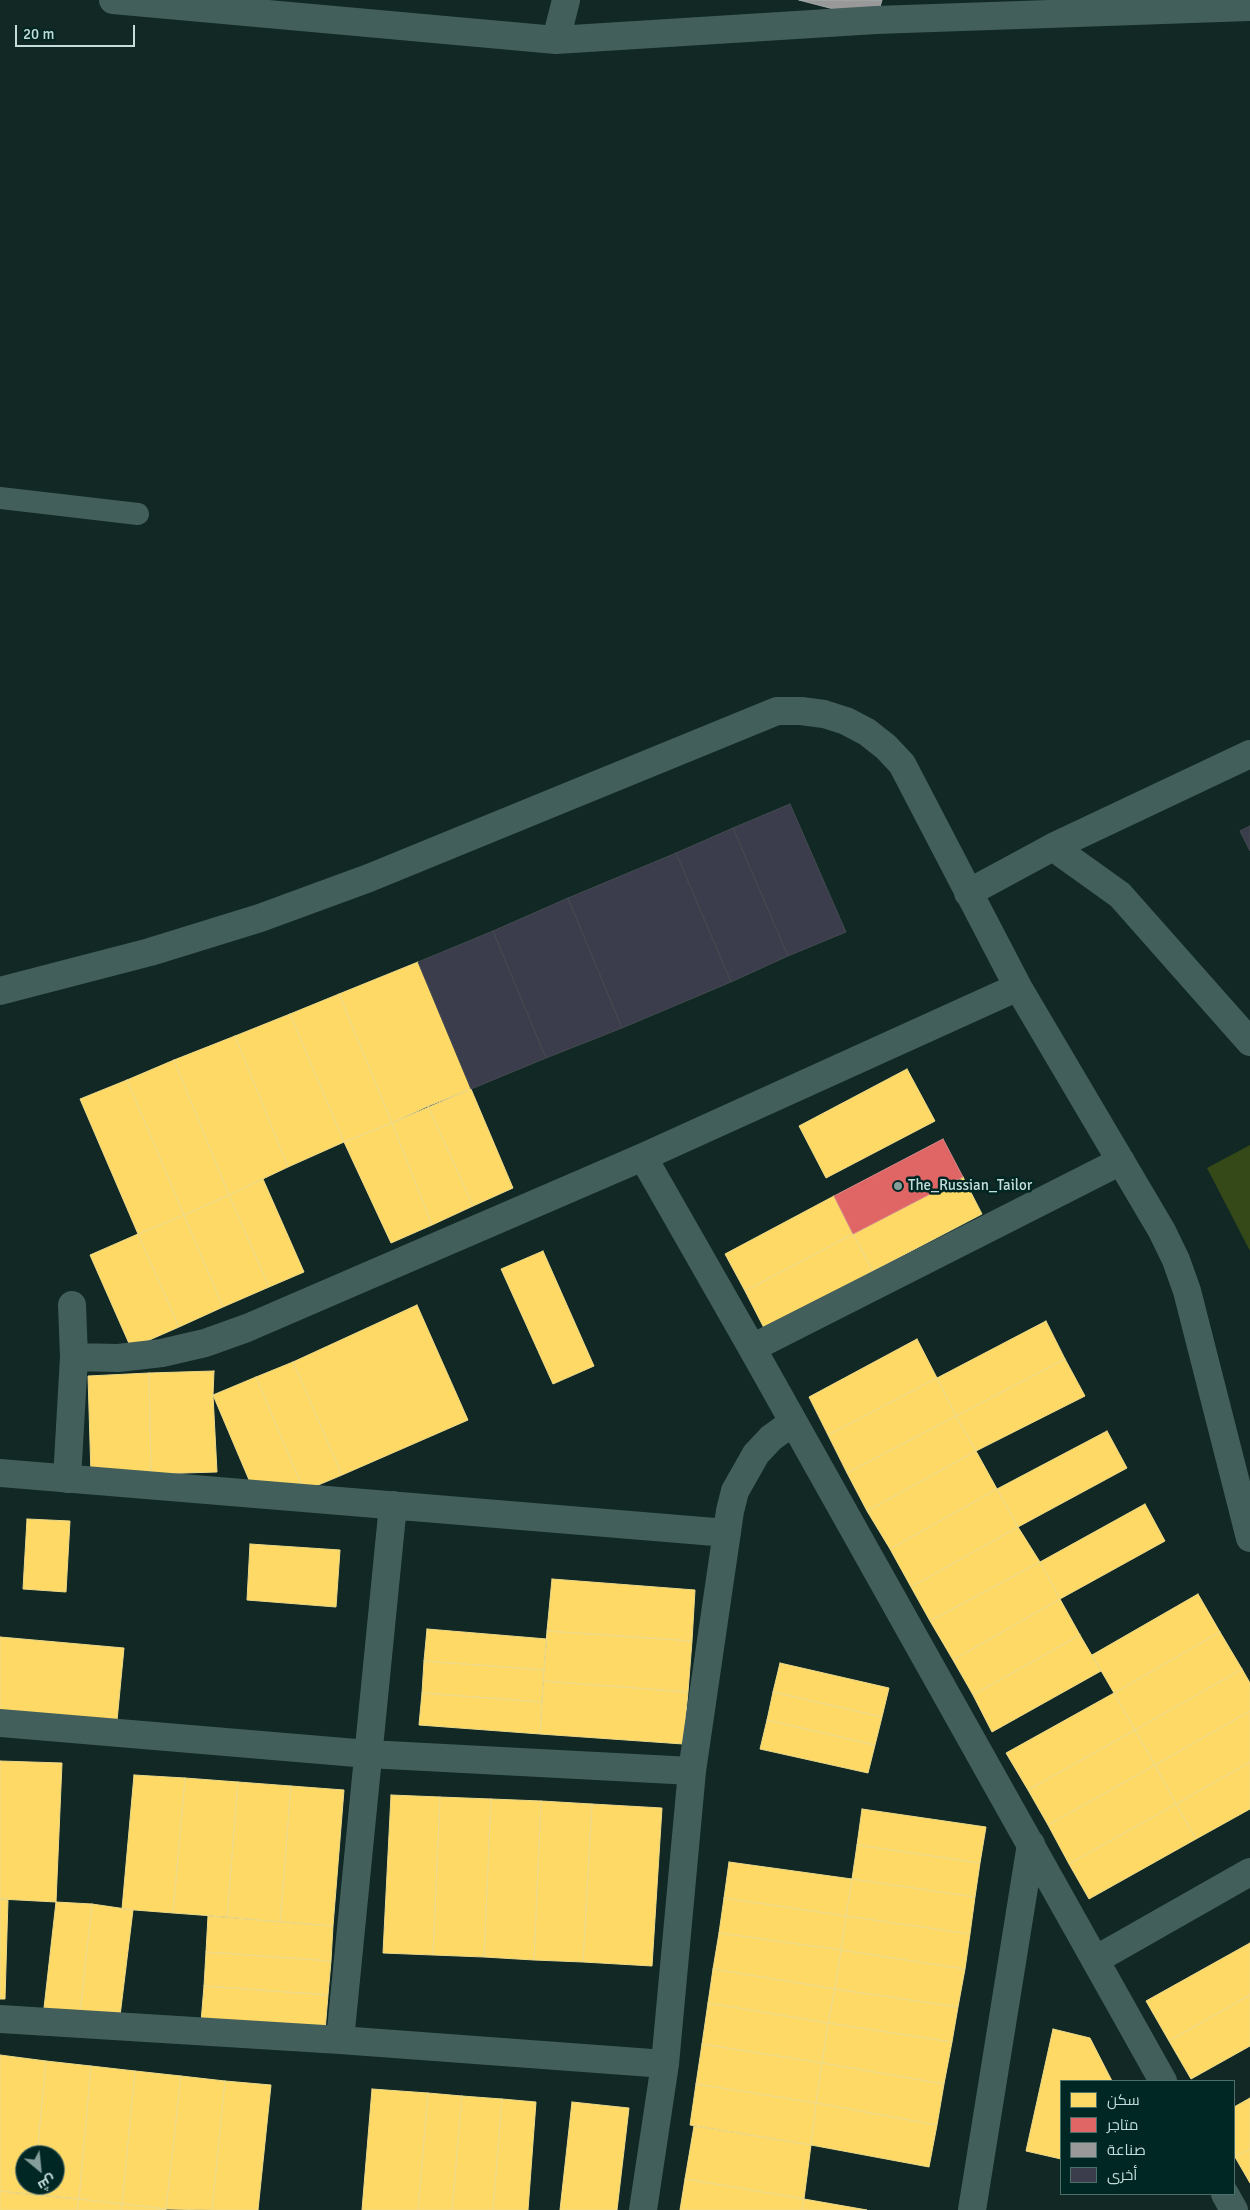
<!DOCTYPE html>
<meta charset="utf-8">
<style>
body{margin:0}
#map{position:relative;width:1250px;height:2210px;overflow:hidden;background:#112825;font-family:Signika,Cairo,sans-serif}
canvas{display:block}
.legend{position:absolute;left:1060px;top:2080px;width:175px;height:115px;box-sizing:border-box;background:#002724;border:1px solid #4e706d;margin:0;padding:6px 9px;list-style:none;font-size:15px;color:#c4ddda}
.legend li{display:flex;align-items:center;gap:10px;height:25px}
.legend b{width:25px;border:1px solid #4e706d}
.north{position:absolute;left:15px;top:2145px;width:50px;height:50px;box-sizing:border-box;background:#002724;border:1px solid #4e706d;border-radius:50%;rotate:152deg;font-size:14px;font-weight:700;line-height:20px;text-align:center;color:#c4ddda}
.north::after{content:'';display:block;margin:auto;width:18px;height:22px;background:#859e9b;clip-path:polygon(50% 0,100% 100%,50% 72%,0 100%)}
.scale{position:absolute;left:15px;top:25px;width:120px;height:22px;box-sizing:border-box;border:2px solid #c4ddda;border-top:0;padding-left:6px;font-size:15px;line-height:18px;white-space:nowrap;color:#c4ddda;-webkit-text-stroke:4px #002724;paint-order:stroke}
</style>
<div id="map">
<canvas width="1250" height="2210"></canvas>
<ul class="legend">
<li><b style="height:14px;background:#ffd966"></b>سكن</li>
<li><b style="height:14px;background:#e06666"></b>متاجر</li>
<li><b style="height:14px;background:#999"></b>صناعة</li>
<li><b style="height:14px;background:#3b3c4c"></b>أخرى</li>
</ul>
<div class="north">ش</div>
<div class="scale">20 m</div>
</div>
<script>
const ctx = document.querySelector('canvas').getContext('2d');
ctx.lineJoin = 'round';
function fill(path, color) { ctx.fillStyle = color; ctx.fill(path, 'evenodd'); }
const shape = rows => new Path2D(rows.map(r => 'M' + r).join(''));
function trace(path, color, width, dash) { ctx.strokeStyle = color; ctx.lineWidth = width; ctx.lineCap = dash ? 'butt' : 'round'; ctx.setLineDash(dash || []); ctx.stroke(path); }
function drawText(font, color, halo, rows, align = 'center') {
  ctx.font = font + ' Signika,sans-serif'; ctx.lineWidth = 5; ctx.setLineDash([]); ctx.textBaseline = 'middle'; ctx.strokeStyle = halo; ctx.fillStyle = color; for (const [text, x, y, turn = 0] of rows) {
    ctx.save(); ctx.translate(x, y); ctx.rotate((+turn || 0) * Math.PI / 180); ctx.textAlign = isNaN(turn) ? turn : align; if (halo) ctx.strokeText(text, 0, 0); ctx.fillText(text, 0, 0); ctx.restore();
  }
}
fill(shape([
 [1250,1145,1250,1251,1207,1168]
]), '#344917');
const homes = shape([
 [418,962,471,1089,392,1123,339,994,418,962],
 [339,994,392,1123,344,1142,290,1014,339,994],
 [290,1014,344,1142,288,1167,235,1036,290,1014],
 [235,1036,288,1167,229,1195,174,1060,235,1036],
 [174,1060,229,1195,184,1215,127,1080,174,1060],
 [907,1069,935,1121,826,1178,799,1126,907,1069],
 [127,1080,184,1215,138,1234,80,1099,127,1080],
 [471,1089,513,1188,473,1206,428,1106,471,1089],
 [428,1106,473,1206,432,1225,392,1123,428,1106],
 [392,1123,432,1225,391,1243,344,1142,392,1123],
 [963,1177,982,1214,873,1271,853,1234,963,1177],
 [263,1179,304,1272,269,1287,229,1195,263,1179],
 [229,1195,269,1287,223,1307,184,1215,229,1195],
 [834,1196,853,1234,745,1291,725,1254,834,1196],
 [184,1215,223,1307,179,1327,138,1234,184,1215],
 [138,1234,179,1327,131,1348,90,1255,138,1234],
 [853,1234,873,1271,764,1328,745,1291,853,1234],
 [543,1251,594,1366,553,1384,501,1269,543,1251],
 [417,1305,468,1420,342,1475,293,1362,417,1305],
 [1046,1321,1065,1359,956,1416,937,1378,1046,1321],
 [917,1339,937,1378,828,1435,809,1397,917,1339],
 [1065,1359,1085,1396,976,1451,956,1416,1065,1359],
 [293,1362,342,1475,304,1491,256,1377,293,1362],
 [214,1371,213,1395,217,1472,151,1474,149,1373,214,1371],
 [149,1373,151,1474,91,1475,88,1376,149,1373],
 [256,1377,304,1491,255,1494,213,1395,256,1377],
 [937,1378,956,1416,847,1473,828,1435,937,1378],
 [956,1416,976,1451,867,1511,847,1473,956,1416],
 [1107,1431,1127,1468,1018,1527,997,1489,1107,1431],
 [976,1451,997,1489,890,1549,867,1511,976,1451],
 [997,1489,1018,1527,911,1587,890,1549,997,1489],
 [1145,1504,1165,1541,1060,1599,1040,1562,1145,1504],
 [27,1519,70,1521,66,1592,23,1589,27,1519],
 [1018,1527,1040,1562,930,1621,911,1587,1018,1527],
 [250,1544,340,1550,336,1607,247,1600,250,1544],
 [1040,1562,1060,1599,953,1660,930,1621,1040,1562],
 [552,1579,695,1590,692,1641,547,1631,552,1579],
 [1198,1594,1220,1632,1114,1693,1092,1655,1198,1594],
 [1060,1599,1080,1635,973,1695,953,1660,1060,1599],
 [427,1629,547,1639,544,1670,424,1661,427,1629],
 [547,1631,692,1641,688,1692,543,1681,547,1631],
 [1220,1632,1242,1669,1135,1730,1114,1693,1220,1632],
 [1080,1635,1101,1671,992,1732,973,1695,1080,1635],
 [0,1637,124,1648,117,1721,0,1710,0,1637],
 [424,1661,544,1670,542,1702,422,1693,424,1661],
 [780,1663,889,1688,882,1717,773,1692,780,1663],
 [1242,1669,1250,1683,1250,1711,1155,1765,1135,1730,1242,1669],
 [543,1681,688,1692,683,1744,540,1734,543,1681],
 [773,1692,882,1717,875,1745,767,1720,773,1692],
 [422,1693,542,1702,540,1734,419,1725,422,1693],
 [1114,1693,1135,1730,1028,1790,1006,1753,1114,1693],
 [1250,1711,1250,1762,1176,1804,1155,1765,1250,1711],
 [767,1720,875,1745,868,1773,760,1749,767,1720],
 [1135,1730,1155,1765,1048,1825,1028,1790,1135,1730],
 [0,1761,62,1763,56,1902,0,1899,0,1761],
 [1250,1762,1250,1809,1196,1839,1176,1804,1250,1762],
 [1155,1765,1176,1804,1069,1864,1048,1825,1155,1765],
 [134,1775,185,1778,173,1913,122,1909,134,1775],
 [185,1778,238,1782,227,1917,173,1913,185,1778],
 [238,1782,291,1786,280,1922,227,1917,238,1782],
 [291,1786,344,1790,333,1926,280,1922,291,1786],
 [391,1795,440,1797,433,1955,383,1953,391,1795],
 [440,1797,491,1799,484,1957,433,1955,440,1797],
 [491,1799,541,1801,534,1960,484,1957,491,1799],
 [541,1801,592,1804,583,1962,534,1960,541,1801],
 [592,1804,662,1808,652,1966,583,1962,592,1804],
 [1176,1804,1196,1839,1089,1899,1069,1864,1176,1804],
 [862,1809,986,1827,980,1863,857,1845,862,1809],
 [857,1845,980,1863,975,1897,852,1879,857,1845],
 [729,1862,852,1879,846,1916,724,1898,729,1862],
 [852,1879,975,1897,970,1934,846,1916,852,1879],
 [724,1898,846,1916,841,1950,719,1933,724,1898],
 [0,1899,8,1899,5,1999,0,1999,0,1899],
 [56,1902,92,1904,80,2012,44,2008,56,1902],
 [92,1904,133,1910,120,2016,80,2012,92,1904],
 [208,1916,333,1926,331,1961,206,1952,208,1916],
 [846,1916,970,1934,965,1969,841,1950,846,1916],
 [719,1933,841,1950,835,1989,713,1969,719,1933],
 [1250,1943,1250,1995,1169,2041,1146,2001,1250,1943],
 [841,1950,965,1969,958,2007,835,1989,841,1950],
 [206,1952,331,1961,328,1995,204,1986,206,1952],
 [713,1969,835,1989,828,2023,708,2003,713,1969],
 [204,1986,328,1995,325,2031,201,2022,204,1986],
 [835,1989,958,2007,952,2042,828,2023,835,1989],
 [1250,1995,1250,2046,1191,2079,1169,2041,1250,1995],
 [708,2003,828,2023,822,2063,702,2044,708,2003],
 [828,2023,952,2042,944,2084,822,2063,828,2023],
 [1053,2029,1090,2038,1112,2081,1061,2081,1061,2159,1026,2151,1053,2029],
 [702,2044,822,2063,816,2103,696,2084,702,2044],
 [0,2055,46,2061,37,2155,25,2155,25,2185,34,2185,33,2195,0,2191,0,2055],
 [46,2061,91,2066,79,2199,33,2195,34,2185,55,2185,55,2155,37,2155,46,2061],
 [822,2063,944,2084,937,2125,816,2103,822,2063],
 [91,2066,135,2071,122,2204,79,2199,91,2066],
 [135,2071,181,2076,166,2209,122,2204,135,2071],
 [181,2076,225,2081,212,2210,166,2209,181,2076],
 [225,2081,271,2085,258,2210,212,2210,225,2081],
 [696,2084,816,2103,811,2145,690,2125,696,2084],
 [372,2089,428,2093,418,2210,362,2210,372,2089],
 [428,2093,462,2096,452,2210,418,2210,428,2093],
 [462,2096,502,2099,493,2210,452,2210,462,2096],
 [1250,2098,1250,2149,1235,2157,1234,2107,1250,2098],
 [502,2099,536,2102,528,2210,493,2210,502,2099],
 [572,2102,629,2108,617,2210,560,2210,572,2102],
 [816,2103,937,2125,929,2167,811,2145,816,2103],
 [694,2126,811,2145,804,2199,685,2179,694,2126],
 [1250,2149,1250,2183,1235,2157,1250,2149],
 [685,2179,804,2199,802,2210,680,2210,685,2179],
 [0,2191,79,2199,77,2210,0,2210,0,2191],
 [79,2199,122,2204,121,2210,77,2210,79,2199],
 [804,2199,867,2210,802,2210,804,2199],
 [122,2204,166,2209,166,2210,121,2210,122,2204]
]);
fill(homes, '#ffd966');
trace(homes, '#edda89', 1);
const shops = shape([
 [943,1139,963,1177,853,1234,834,1196,943,1139]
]);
fill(shops, '#e06666');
trace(shops, '#d88a89', 1);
const industry = shape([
 [799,0,882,0,876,20,799,0]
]);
fill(industry, '#999');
trace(industry, '#a6adac', 1);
const building = shape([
 [790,804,846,932,788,956,733,828,790,804],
 [1250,826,1250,851,1240,831,1250,826],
 [733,828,788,956,731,982,676,853,733,828],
 [676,853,731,982,622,1028,568,898,676,853],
 [568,898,622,1028,546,1058,493,931,568,898],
 [493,931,546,1058,471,1089,418,962,493,931]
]);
fill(building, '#3b3c4c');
trace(building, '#434b4f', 1);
trace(shape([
 [0,498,138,514]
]), '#425f5c', 22);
trace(shape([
 [113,0,556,40,876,20,1250,7],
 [556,40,566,0],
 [1053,847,1250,754],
 [968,893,1053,847,1120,895,1250,1042],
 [0,991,150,952,260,918,369,878,777,711,801,711,824,714,846,721,867,732,886,747,902,764,1018,987,1162,1231,1176,1260,1187,1291,1250,1538],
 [643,1157,752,1348,1163,2081],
 [752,1348,1121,1161],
 [74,1357,118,1358,162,1353,205,1343,247,1328,643,1157,1018,987],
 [0,1473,727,1533],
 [67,1479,74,1357,72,1305],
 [0,1723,368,1754,692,1771],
 [1095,1960,1250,1872],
 [0,2019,340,2040,665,2064],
 [340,2040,393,1505],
 [1225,2194,1234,2210],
 [643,2210,665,2064,692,1771,730,1511,735,1491,756,1454,771,1438,793,1422],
 [972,2210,1031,1844]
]), '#425f5c', 28);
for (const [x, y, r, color] of [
 [898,1186,5,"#859e9b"]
]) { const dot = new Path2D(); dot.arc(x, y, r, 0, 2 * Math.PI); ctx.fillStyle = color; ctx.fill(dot); trace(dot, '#002724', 2); }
drawText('15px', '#c4ddda', '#002724', [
 ["The_Russian_Tailor",908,1186]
], 'left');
</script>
